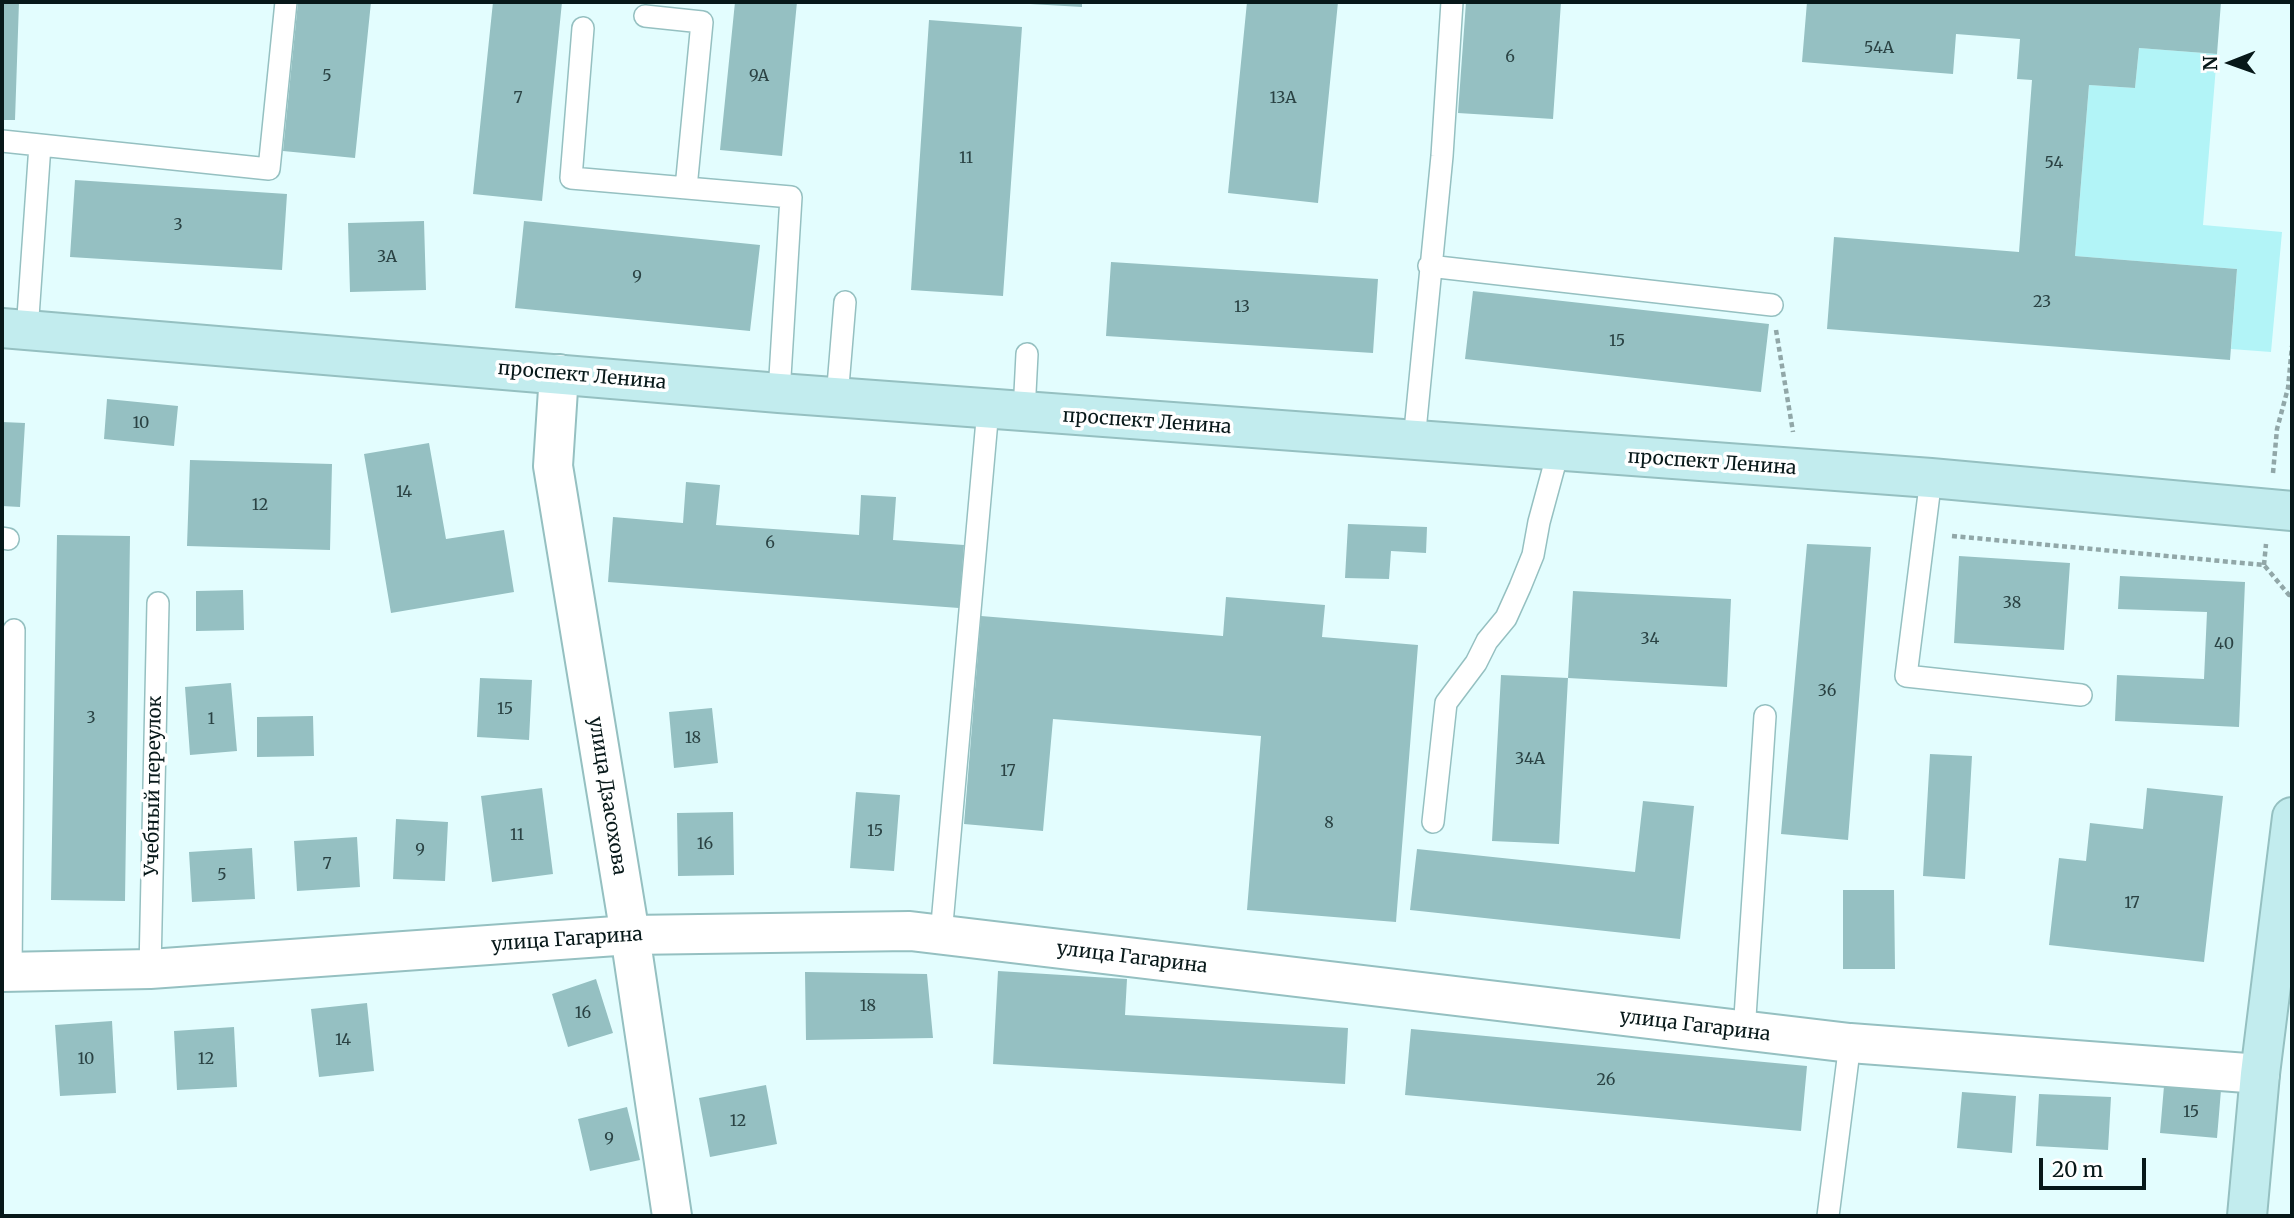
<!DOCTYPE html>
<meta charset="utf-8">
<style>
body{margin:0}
#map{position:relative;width:2294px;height:1218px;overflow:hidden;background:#e3fdfe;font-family:Merriweather,serif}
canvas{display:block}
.frame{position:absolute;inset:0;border:4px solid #071819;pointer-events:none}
.north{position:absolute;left:2196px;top:28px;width:70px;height:70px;-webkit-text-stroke:5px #fff;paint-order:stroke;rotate:269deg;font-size:19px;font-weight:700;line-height:28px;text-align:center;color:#071819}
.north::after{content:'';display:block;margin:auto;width:24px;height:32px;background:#071819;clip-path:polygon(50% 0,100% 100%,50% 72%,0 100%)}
.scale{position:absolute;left:2039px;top:1158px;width:107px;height:32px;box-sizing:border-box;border:4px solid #071819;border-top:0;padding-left:9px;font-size:21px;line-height:24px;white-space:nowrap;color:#071819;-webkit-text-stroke:5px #fff;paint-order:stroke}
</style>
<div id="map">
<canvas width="2294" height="1218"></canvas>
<div class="frame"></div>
<div class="north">N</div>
<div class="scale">20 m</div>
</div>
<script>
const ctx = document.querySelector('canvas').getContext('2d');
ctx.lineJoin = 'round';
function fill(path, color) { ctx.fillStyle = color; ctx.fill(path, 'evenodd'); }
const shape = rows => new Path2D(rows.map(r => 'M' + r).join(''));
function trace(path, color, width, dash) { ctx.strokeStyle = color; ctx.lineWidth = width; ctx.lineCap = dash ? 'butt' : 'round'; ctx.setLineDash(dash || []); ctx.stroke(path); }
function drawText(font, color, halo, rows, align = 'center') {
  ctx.font = font + ' Merriweather,serif'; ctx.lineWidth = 7; ctx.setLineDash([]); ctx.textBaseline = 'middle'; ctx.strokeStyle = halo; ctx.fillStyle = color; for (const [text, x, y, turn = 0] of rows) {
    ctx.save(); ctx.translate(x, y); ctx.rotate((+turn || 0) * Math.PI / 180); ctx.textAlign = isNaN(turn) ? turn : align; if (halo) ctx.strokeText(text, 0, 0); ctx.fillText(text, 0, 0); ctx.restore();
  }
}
fill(shape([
 [2139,48,2217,54,2203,225,2282,232,2271,352,2231,349,2237,269,2075,256,2089,85,2135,88]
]), '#b2f4f7');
fill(shape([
 [2,2,19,2,15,120,2,120],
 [298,2,371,2,355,158,283,151],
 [493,2,562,2,542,201,473,194],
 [735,2,797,2,782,156,720,150],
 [1030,2,1082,2,1082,7,1030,4],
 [1247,2,1338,2,1318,203,1228,193],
 [1466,2,1561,2,1553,119,1458,113],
 [1807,2,2221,2,2217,54,2139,48,2135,88,2089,85,2075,256,2237,269,2230,360,1827,329,1834,237,2019,252,2032,80,2017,79,2020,39,1956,34,1953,74,1802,62],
 [929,20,1022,27,1003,296,911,290],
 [75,180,287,194,282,270,70,257],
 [424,221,426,290,350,292,348,223],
 [524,221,760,245,750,331,515,308],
 [1111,262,1378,279,1373,353,1106,336],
 [1473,291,1769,324,1761,392,1465,359],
 [107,399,178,406,174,446,104,439],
 [2,422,25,423,20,507,2,506],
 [429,443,446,539,504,530,514,592,391,613,364,454],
 [190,460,332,464,330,550,187,546],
 [686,482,720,485,716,525,859,535,861,495,896,497,893,540,964,545,959,608,608,582,613,517,683,523],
 [1348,524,1427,527,1426,553,1391,551,1389,579,1345,578],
 [57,535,130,536,125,901,51,900],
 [1807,544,1871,547,1848,840,1781,834],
 [1959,556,2070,563,2064,650,1954,643],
 [2120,576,2245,582,2239,727,2115,721,2117,675,2204,679,2207,612,2118,609],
 [243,590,244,630,196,631,196,591],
 [1573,591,1731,599,1727,687,1568,678],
 [1226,597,1325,605,1322,637,1418,645,1396,922,1247,910,1261,736,1053,719,1043,831,964,824,981,616,1223,636],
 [1501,675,1568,678,1559,844,1492,841],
 [480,678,532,680,529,740,477,737],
 [231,683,237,751,190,755,185,687],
 [712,708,718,763,674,768,669,712],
 [313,716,314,756,257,757,257,717],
 [1930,754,1972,756,1965,879,1923,876],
 [542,788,553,874,492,882,481,796],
 [2147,788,2223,796,2204,962,2049,945,2059,858,2086,861,2090,823,2143,829],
 [856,792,900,795,894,871,850,868],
 [1643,801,1694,806,1680,939,1410,910,1417,849,1635,872],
 [733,812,734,875,678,876,677,813],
 [396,819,448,822,445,881,393,879],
 [357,837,360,887,297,891,294,841],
 [252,848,255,899,192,902,189,852],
 [1843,890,1894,890,1895,969,1843,969],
 [998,971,1127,979,1125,1015,1348,1028,1345,1084,993,1064],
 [805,972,927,974,933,1038,806,1040],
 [596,979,613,1033,568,1047,552,994],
 [367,1003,374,1071,319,1077,311,1009],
 [112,1021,116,1093,60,1096,55,1025],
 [234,1027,237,1087,177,1090,174,1031],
 [1411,1029,1807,1066,1801,1131,1405,1095],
 [766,1085,777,1144,710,1157,699,1098],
 [2164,1086,2221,1090,2217,1138,2160,1133],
 [1962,1092,2016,1096,2012,1153,1957,1148],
 [2039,1094,2111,1097,2108,1150,2036,1146],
 [627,1107,640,1160,590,1171,578,1119]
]), '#95c0c2');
const lane = shape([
 [645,16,702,22,686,188],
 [583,28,571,178,791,197,779,393],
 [2,141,269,169,286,2],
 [1429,266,1772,305],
 [27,331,40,145],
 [837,398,845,302],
 [1024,412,1027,354],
 [1414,441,1442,156,1452,2],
 [1931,478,1906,676,2081,695],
 [2,538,8,539],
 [1433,822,1446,703,1476,663,1487,641,1506,618,1520,587,1533,555,1539,522,1558,452],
 [941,935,988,409],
 [150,969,158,603],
 [11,972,14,630],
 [1744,1032,1765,716],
 [1828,1216,1850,1043]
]);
const street = shape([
 [559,374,553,466,630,935,672,1216],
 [2,972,150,969,630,935,910,931,1850,1043,2260,1074]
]);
const secondary = shape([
 [2,328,779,393,1931,478,2292,511],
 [2247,1216,2260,1074,2292,817]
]);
trace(lane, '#95c0c1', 24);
trace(street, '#95c0c1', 42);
trace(secondary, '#95c0c1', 42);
trace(shape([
 [1776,330,1793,432],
 [2273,473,2277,429,2288,388,2292,346],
 [1952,536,2264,565,2289,595,2292,595],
 [2264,565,2266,544]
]), '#91a7a8', 4.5, [5, 3.5]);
trace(lane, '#fff', 21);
trace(street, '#fff', 38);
trace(secondary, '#c2ecee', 38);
drawText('16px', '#2a4243', null, [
 ["54А",1879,48],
 ["6",1510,57],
 ["5",327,76],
 ["9А",759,76],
 ["7",518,98],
 ["13А",1283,98],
 ["11",966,158],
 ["54",2054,163],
 ["3",178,225],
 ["3А",387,257],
 ["9",637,277],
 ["23",2042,302],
 ["13",1242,307],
 ["15",1617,341],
 ["10",141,423],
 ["14",404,492],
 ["12",260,505],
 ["6",770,543],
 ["38",2012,603],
 ["34",1650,639],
 ["40",2224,644],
 ["36",1827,691],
 ["15",505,709],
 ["3",91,718],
 ["1",211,719],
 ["18",693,738],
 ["34А",1530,759],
 ["17",1008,771],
 ["8",1329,823],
 ["15",875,831],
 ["11",517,835],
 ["16",705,844],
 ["9",420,850],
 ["7",327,864],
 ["5",222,875],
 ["17",2132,903],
 ["18",868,1006],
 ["16",583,1013],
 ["14",343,1040],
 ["10",86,1059],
 ["12",206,1059],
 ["26",1606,1080],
 ["15",2191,1112],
 ["12",738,1121],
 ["9",609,1139]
]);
drawText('19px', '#071819', '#fff', [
 ["проспект Ленина",582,376,5],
 ["проспект Ленина",1147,422,4],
 ["проспект Ленина",1712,463,4],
 ["Учебный переулок",154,786,-89],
 ["улица Дзасохова",607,796,81],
 ["улица Гагарина",567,940,-4],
 ["улица Гагарина",1132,958,7],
 ["улица Гагарина",1695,1026,7]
]);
</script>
